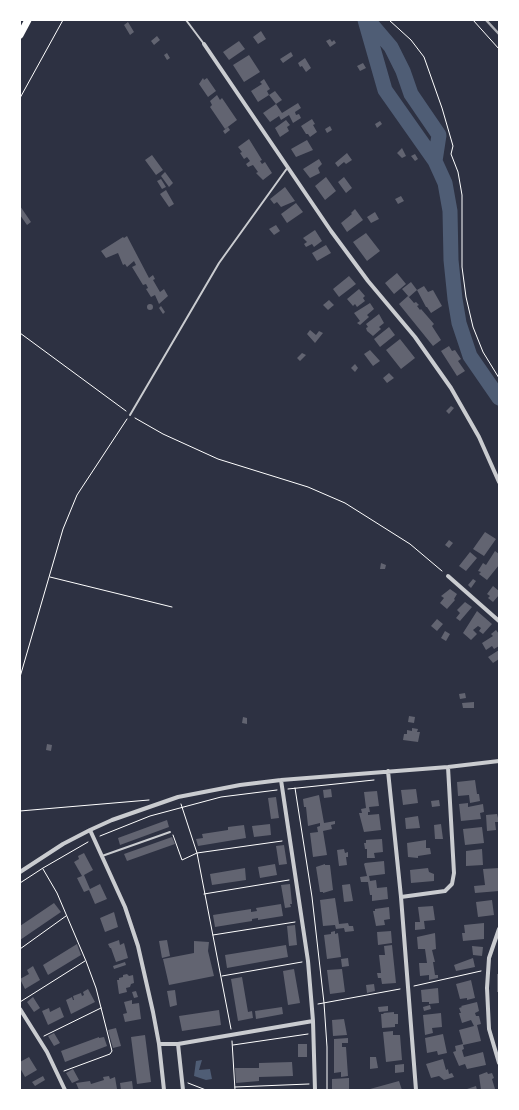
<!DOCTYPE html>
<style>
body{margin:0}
#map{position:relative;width:519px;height:1110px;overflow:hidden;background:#2d3142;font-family:"Fira Sans Condensed",sans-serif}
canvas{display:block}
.frame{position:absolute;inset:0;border:21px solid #fff;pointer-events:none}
</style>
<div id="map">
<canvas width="519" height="1110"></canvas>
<div class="frame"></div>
</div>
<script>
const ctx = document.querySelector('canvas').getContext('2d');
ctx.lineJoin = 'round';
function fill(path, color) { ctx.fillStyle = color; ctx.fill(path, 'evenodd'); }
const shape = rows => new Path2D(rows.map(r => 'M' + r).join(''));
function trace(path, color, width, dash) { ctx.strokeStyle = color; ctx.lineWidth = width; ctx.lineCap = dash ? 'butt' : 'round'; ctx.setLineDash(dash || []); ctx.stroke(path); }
fill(shape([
 [202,1060,199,1070,210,1069,212,1079,206,1080,194,1076,196,1061]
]), '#4f5d75');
trace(shape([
 [365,20,385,90,435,161,445,183,450,211,451,260,455,299,459,323,470,356,499,398],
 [368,20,391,47,403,71,411,94,439,135,435,161]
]), '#4f5d75', 15);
fill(shape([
 [128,22,134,32,130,35,124,25],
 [261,31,266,39,258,44,253,37],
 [157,36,160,40,154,45,151,41],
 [330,39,332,42,334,40,336,43,330,47,326,41],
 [239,41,245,49,229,60,223,52],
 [291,52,293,56,283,63,280,59],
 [167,53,170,58,167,60,164,55],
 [249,55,260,72,244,82,233,65],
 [305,58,311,68,306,72,302,66,300,67,298,63],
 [363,63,366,68,360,71,357,66],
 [203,78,204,80,207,78,216,91,208,97,199,84],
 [264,79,270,89,267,91,269,95,258,102,251,91,262,84,260,82],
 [275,91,282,100,276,104,282,113,298,103,301,108,295,112,296,115,299,114,301,118,293,123,289,115,281,120,279,116,270,122,263,113,276,104,269,95],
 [217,95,220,100,222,98,237,120,225,129,210,107,212,105,210,101],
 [312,119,315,124,313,125,317,132,310,137,308,134,306,134,301,126],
 [286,120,290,125,287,127,289,131,280,137,275,128],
 [380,121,382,124,377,128,375,124],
 [330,126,332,130,327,133,325,129],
 [228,127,230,130,225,134,223,131],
 [249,139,262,160,260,161,262,164,265,162,272,173,263,180,256,173,258,172,253,165,248,167,246,164,250,161,247,157,244,159,240,153,242,152,238,147],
 [307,140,313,150,296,157,291,149],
 [402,148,406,156,402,158,397,153],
 [347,153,352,160,346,164,344,162,338,167,335,163],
 [415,154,418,159,415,161,411,156],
 [152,155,163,170,156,175,145,160],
 [319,159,322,164,318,168,320,173,310,178,303,169],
 [165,172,173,183,169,187,161,176],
 [326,177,336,191,325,200,315,186],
 [344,177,352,188,346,193,338,182],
 [161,179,166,187,162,189,157,181],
 [285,187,295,201,281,207,277,202,274,204,270,199],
 [166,190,174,204,169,207,160,194],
 [401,196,404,201,398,204,395,199],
 [296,203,303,212,287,223,281,214],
 [20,206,31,222,27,225,20,215],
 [355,209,363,220,347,232,341,223,352,214,351,213],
 [375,212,379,219,371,223,367,217],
 [276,225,280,231,274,235,269,229],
 [315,230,322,241,314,247,312,244,306,247,304,244,307,242,303,238],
 [366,233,380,251,367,261,353,242],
 [127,236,149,278,153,275,155,279,153,280,160,292,164,289,168,296,159,304,155,295,151,297,146,289,148,288,146,284,143,285,132,267,136,265,134,261,127,267,125,264,123,265,118,253,106,258,101,251,123,237,124,238],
 [326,245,331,253,317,261,312,253],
 [397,273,406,284,394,294,385,283],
 [349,276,356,284,339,297,333,289],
 [411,282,417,290,409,297,402,289],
 [424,286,428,292,433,290,442,306,431,313,427,307,426,307,417,290],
 [359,289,365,296,363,298,365,301,357,307,355,304,353,306,347,299],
 [408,296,414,303,416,302,419,305,417,306,420,310,421,309,434,324,432,326,441,340,433,346,399,304],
 [329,300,334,305,328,310,323,305],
 [370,303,374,309,367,315,369,317,360,325,357,323,360,321,354,313],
 '147 307a3 3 0 1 1 6 0a3 3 0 1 1-6 0Z',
 [161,306,165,312,163,314,159,308],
 [379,314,384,323,379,327,381,329,373,336,367,331,366,328,368,327,366,324],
 [389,327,395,335,380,347,374,339],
 [310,330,316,335,319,331,323,333,315,343,307,334],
 [400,339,415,358,401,369,386,350],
 [449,346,452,351,455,350,461,359,458,361,465,371,457,376,441,351],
 [370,350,380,361,373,366,364,354],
 [302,353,306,355,300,361,297,358],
 [355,364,358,368,355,372,351,368],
 [389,373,394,378,387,383,383,378],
 [451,406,454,408,449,414,446,411],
 [485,532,496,539,484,556,473,549],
 [449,540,453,543,449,548,445,545],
 [495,551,499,554,499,565,487,580,479,574,481,572,478,571,483,563,486,565],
 [470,552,477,558,466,571,459,566],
 [381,563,386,565,385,569,380,569],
 [473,579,476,581,471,588,468,585],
 [493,586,499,591,499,595,493,602,488,598,490,596,487,594],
 [450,589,457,594,454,599,455,600,447,609,440,603,444,598,441,596],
 [465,602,472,607,460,621,456,618,460,613,457,610],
 [477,611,492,624,483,634,479,631,481,628,478,626,473,630,477,634,471,640,463,633],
 [437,619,443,624,437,631,431,626],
 [496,630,499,634,499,646,494,649,492,646,486,650,482,643,493,636,491,634],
 [445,631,450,634,446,641,441,638],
 [499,650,499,659,493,663,488,657],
 [465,693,466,698,460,699,459,694],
 [474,702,474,708,463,708,462,703],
 [409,716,415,717,414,723,408,722],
 [243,717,247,718,247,724,242,723],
 [412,728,418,729,417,732,420,732,418,742,403,740,404,734,407,734,407,730,412,731],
 [47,744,52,745,51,751,46,750],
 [475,780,477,794,479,794,480,801,470,803,469,795,458,796,457,782],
 [331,789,332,797,324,798,323,790],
 [416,789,418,803,403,805,401,790],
 [377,791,379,806,369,807,370,812,368,812,368,815,379,814,381,830,364,832,359,813,362,813,361,809,366,808,364,792],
 [319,795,324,823,335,821,335,824,331,825,332,829,323,831,327,855,313,857,310,833,318,832,317,827,320,826,320,823,308,826,306,807,304,807,303,799],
 [276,797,279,818,271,819,268,798],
 [439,800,440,806,432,807,431,801],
 [468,803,468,807,483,804,484,812,480,813,481,819,461,821,459,804],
 [497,814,499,822,495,822,496,830,487,831,486,815],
 [418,816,420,828,406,829,405,818],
 [167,820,169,827,120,845,118,838],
 [270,824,271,835,254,837,252,826],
 [441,824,443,839,435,839,434,825],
 [244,825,246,838,198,846,196,839,203,838,202,834,228,830,228,827],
 [482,827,484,843,465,845,463,829],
 [172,837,175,844,127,861,124,854],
 [382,839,383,852,374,853,375,858,367,858,367,849,365,849,364,843,366,843,366,840],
 [426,840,426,848,430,848,431,854,418,856,418,858,408,857,407,843],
 [284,845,287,864,279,865,276,846],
 [344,849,345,853,348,852,348,857,346,857,347,865,339,866,337,850],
 [482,849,483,865,466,866,466,851],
 [84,853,93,870,84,875,90,889,100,884,107,899,95,904,89,890,84,892,77,878,82,876,74,862,79,859,78,856],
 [384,861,385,874,369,876,370,881,376,880,377,888,387,887,388,899,372,901,372,895,370,895,368,882,361,882,360,877,367,876,364,864,365,863],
 [275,864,277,875,260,878,258,867],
 [325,864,325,865,330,865,333,890,323,893,323,892,320,892,316,867],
 [245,868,246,880,212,885,210,874],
 [428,868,429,872,434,874,434,881,411,883,410,870],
 [499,868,499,891,475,893,474,886,485,885,483,869],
 [290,884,292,904,290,904,291,907,285,908,281,885],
 [350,884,353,901,344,902,342,885],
 [335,898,339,924,348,923,349,926,353,926,354,931,345,932,344,928,336,929,335,925,323,926,320,900],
 [492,900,494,915,478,917,476,902],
 [54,903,61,912,20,940,20,926],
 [281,904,283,916,258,920,258,918,252,919,252,921,215,927,213,915,251,909,251,912,257,911,256,908],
 [433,906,435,920,424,921,425,929,415,930,415,922,420,922,418,907],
 [389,907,390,919,384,920,385,925,376,926,373,911,375,911,375,909],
 [114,912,118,927,105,932,100,918],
 [484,923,484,939,463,941,462,933,465,933,464,925],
 [295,925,297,945,289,946,287,926],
 [335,931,335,934,338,933,341,957,327,959,324,935,331,934,331,932],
 [391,931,392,943,378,945,377,932],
 [435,933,436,949,432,950,435,962,433,962,435,975,438,975,438,978,429,980,429,975,420,976,419,963,427,963,425,949,418,949,417,937],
 [119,940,120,945,124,943,128,958,116,962,111,948,110,948,108,944],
 [167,940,170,956,162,958,159,941],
 [194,941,209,942,208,951,214,976,169,985,163,959,194,953],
 [77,944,81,955,48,975,43,965],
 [286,945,288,957,227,968,225,955],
 [392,945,396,983,382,984,381,978,378,978,377,973,381,973,379,955,385,955,384,946],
 [472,946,483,947,482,956,473,955],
 [348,958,349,966,342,967,341,959],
 [473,958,475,967,456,971,454,965],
 [125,962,126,965,114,969,113,966],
 [33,966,40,980,25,989,20,979,29,974,27,970],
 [294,969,300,1003,288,1005,283,971],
 [342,969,345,992,330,994,327,970],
 [127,974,129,976,133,975,134,983,131,984,130,987,126,988,127,992,119,994,117,980,119,980,119,978,123,977,123,975],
 [497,974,499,974,499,992,497,992],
 [242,977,248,1012,252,1011,253,1018,238,1021,231,979],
 [471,980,475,998,467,1000,467,998,460,999,456,984],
 [374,984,375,991,367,993,366,985],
 [438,988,439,1003,429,1004,429,1002,422,1002,421,990],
 [88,989,95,1002,71,1014,66,1000,72,997,73,1000,74,1000,73,996,81,993,82,996,84,995,83,992],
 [175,990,177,1005,170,1007,167,991],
 [136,991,138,997,134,998,132,992],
 [33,997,40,1008,34,1012,27,1002],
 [132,1000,132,1004,139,1003,141,1019,125,1022,123,1014,127,1013,124,1002],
 [477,1002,479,1011,475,1013,476,1016,479,1016,481,1024,477,1025,481,1041,463,1045,464,1049,462,1050,464,1057,483,1052,486,1065,467,1069,465,1064,459,1066,453,1052,456,1051,455,1046,463,1044,459,1030,474,1026,471,1020,462,1023,459,1013,461,1013,459,1008,462,1007,461,1006],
 [430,1005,431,1009,424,1011,423,1007],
 [388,1006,388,1011,379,1012,378,1007],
 [60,1007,64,1017,48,1025,42,1011,49,1008,50,1012],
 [282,1007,283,1014,256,1019,255,1011],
 [219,1010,221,1025,182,1031,179,1016],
 [394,1012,394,1014,398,1014,398,1024,395,1024,395,1027,382,1028,381,1014,384,1014,383,1013],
 [441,1013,442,1027,432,1028,433,1033,425,1035,423,1015],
 [344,1019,347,1035,333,1036,332,1020],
 [116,1028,121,1046,113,1048,108,1030],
 [393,1031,393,1035,400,1035,402,1060,386,1062,383,1032],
 [54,1033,60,1043,54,1046,48,1036],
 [443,1034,447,1053,438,1055,437,1051,427,1053,425,1038],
 [145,1035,151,1082,137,1084,131,1037],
 [99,1037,99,1038,104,1037,107,1046,65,1062,61,1051],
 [348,1038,348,1043,342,1043,342,1047,346,1047,348,1076,341,1077,341,1072,334,1073,334,1039],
 [298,1044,307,1044,307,1057,298,1057],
 [29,1057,37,1070,25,1077,20,1068,20,1062],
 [370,1057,376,1057,378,1068,370,1069],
 [443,1059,446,1070,448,1069,449,1074,452,1073,454,1077,444,1080,439,1076,431,1078,426,1064],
 [292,1062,293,1076,259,1077,259,1081,236,1083,235,1068,259,1068,259,1063],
 [404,1064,404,1072,395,1073,395,1065],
 [73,1069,79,1080,72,1083,66,1073],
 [487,1072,488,1074,492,1073,494,1078,492,1079,495,1089,481,1090,479,1075],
 [43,1076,45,1080,35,1086,32,1082],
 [109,1076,110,1079,115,1077,117,1089,79,1090,76,1083,90,1081,91,1084,104,1080,103,1077],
 [349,1078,349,1090,332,1090,332,1079],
 [132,1081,133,1089,121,1090,120,1083],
 [399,1081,402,1090,370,1090,370,1089],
 [476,1086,477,1090,464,1090]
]), '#626471');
trace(shape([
 [389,20,411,40,424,57,442,108,453,146,451,154,458,172,462,195,462,267,466,297,473,327,483,352,499,378],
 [473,20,499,49],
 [20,98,63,20],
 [20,333,126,411],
 [135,418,163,434,218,459,308,487,345,503,410,544,442,571],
 [50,577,172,607],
 [20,677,63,529,77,495,127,419],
 [295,788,312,897,324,1003,327,1047,327,1090],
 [288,789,374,780],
 [181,804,197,853,231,1029],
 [20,811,149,800],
 [173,835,182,860,197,853,282,841],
 [100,836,150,816,221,797,277,790],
 [43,869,57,893,86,961,96,988,112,1051,110,1054,64,1071],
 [20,883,43,868,88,842],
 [204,894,289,880],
 [213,935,295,922],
 [20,949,66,916],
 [222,976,302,962],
 [414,986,481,971],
 [20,1002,85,961],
 [318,1004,400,989],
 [44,1036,101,1008],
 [232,1041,235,1090],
 [233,1045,308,1034],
 [188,1083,206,1090],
 [235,1087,309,1084]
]), '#fff', 1);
trace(shape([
 [186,20,204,44],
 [130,415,219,263,288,167],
 [102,856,170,832]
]), '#caccd0', 2);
trace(shape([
 [204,44,331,231,368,281,415,337,451,388,479,437,499,482],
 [448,576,499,621],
 [388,771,401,897,416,1090],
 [281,780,308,961,313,1021,315,1090],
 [90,830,125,907,138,946,153,1012,159,1044,164,1090],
 [20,872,63,844,90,830,112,820,178,797,240,785,281,780,448,767,499,761],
 [401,897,445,891,452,884,454,873,448,767],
 [499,929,489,958,487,988,489,1029,499,1063],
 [20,1009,47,1052,65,1090],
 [159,1044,178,1044,313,1021],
 [178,1044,183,1090]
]), '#caccd0', 4);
trace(shape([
 [20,35,28,20]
]), '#fff', 7);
trace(shape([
 [486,20,499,34]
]), '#abadb3', 2.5);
</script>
